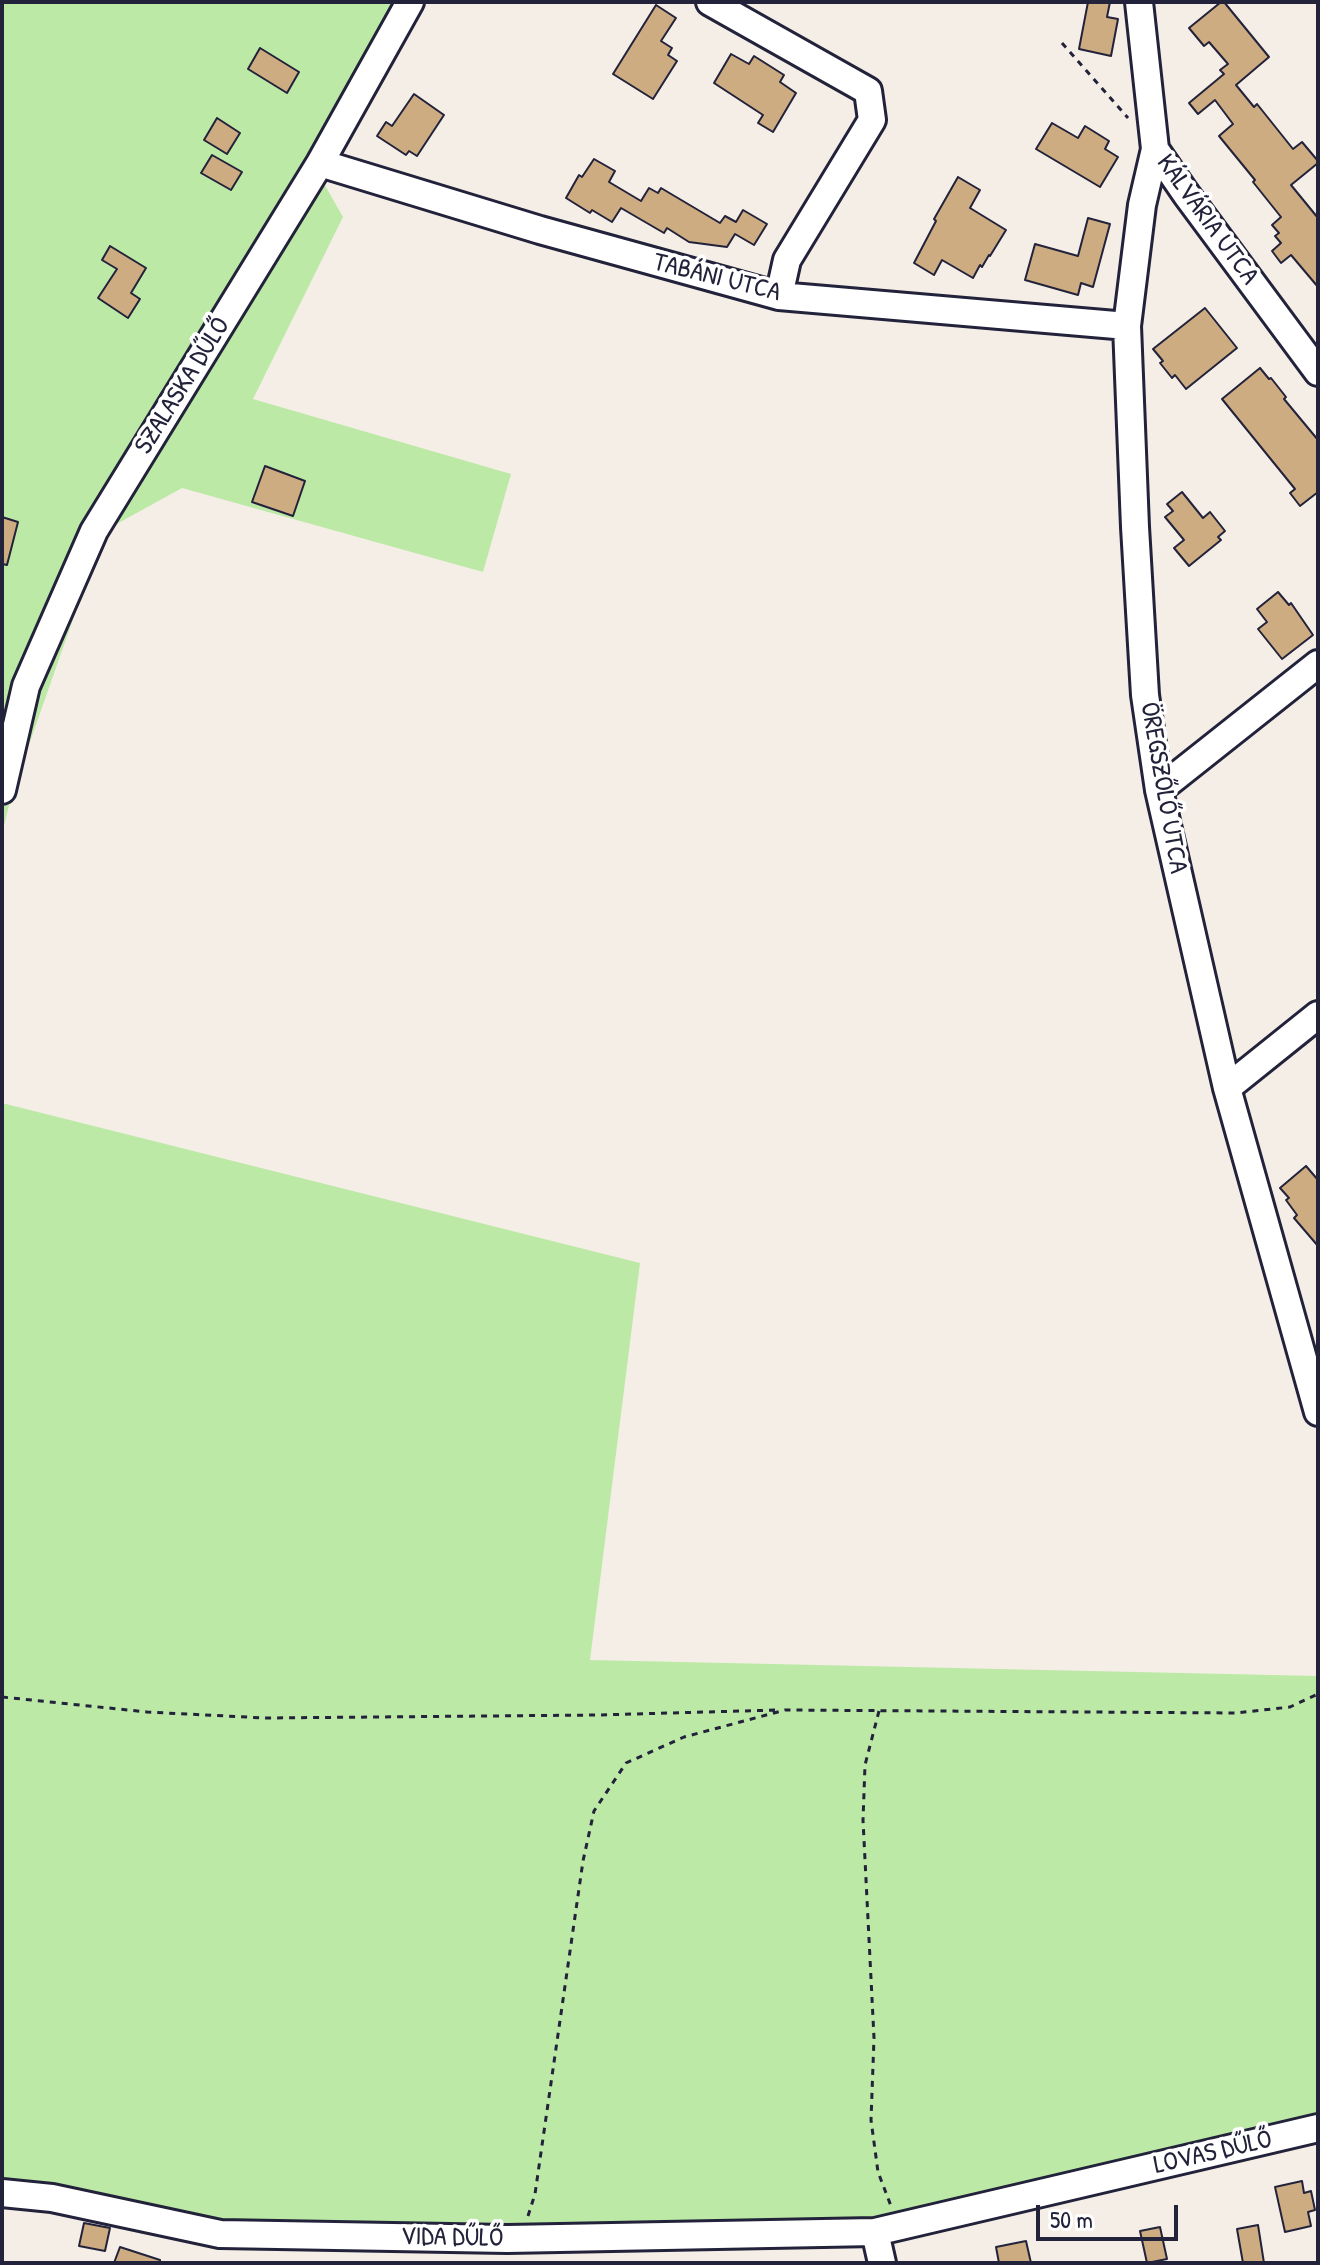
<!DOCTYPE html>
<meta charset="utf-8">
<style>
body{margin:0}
#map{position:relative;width:1320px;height:2265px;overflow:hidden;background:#f5eee6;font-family:"Patrick Hand",sans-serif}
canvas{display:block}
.frame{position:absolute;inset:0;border:4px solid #22223b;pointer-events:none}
.scale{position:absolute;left:1036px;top:2205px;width:142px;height:36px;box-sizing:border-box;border:4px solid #22223b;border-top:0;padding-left:10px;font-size:24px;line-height:28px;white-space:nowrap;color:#22223b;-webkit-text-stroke:6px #fff;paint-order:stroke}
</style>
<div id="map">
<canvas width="1320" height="2265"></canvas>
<div class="frame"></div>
<div class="scale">50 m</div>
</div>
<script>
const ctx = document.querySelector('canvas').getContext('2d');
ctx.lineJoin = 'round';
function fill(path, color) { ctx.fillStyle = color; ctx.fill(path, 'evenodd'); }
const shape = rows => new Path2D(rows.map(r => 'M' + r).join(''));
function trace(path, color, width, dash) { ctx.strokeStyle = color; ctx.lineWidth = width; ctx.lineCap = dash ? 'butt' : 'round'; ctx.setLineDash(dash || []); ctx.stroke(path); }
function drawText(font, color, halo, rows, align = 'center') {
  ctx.font = font + ' "Patrick Hand",sans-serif'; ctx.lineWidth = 7; ctx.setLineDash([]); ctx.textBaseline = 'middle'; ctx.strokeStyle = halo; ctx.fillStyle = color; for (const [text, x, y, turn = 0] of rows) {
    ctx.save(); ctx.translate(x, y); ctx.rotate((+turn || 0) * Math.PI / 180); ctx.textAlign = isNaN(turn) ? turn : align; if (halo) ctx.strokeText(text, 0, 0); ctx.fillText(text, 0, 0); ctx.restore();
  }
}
fill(shape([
 [2,2,417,2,318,173,343,217,253,399,511,474,483,572,182,488,104,531,12,793,2,834],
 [2,1103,640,1263,590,1660,1318,1676,1318,2127,889,2221,545,2234,217,2222,2,2187]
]), '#bde9a7');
const building = shape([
 [1088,2,1110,2,1107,17,1118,19,1111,56,1079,49,1088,2],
 [1221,2,1224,2,1269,57,1236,85,1254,107,1257,104,1293,149,1302,142,1318,161,1318,163,1291,185,1318,218,1318,287,1291,255,1281,263,1272,251,1281,243,1275,236,1279,233,1272,225,1281,217,1253,182,1255,180,1219,136,1233,124,1215,100,1198,114,1189,103,1224,74,1220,70,1228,64,1209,42,1204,46,1189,28,1221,2],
 [656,5,676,18,661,41,672,48,668,55,677,61,653,99,613,74,656,5],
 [260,48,299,72,287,93,248,69,260,48],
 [731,54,749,64,754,56,784,75,780,82,796,93,773,132,758,123,763,115,714,83,731,54],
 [414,94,444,115,417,156,409,151,406,155,377,136,386,122,392,126,414,94],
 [217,118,240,133,227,154,204,140,217,118],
 [1052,123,1078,138,1085,126,1109,141,1105,149,1118,157,1100,187,1036,149,1052,123],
 [212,155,242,172,231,190,201,173,212,155],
 [594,159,615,171,609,182,641,201,649,188,658,193,661,188,720,223,725,216,736,222,743,210,767,224,754,245,735,234,727,247,689,242,667,228,664,233,621,208,612,222,592,210,590,213,566,198,579,175,582,177,594,159],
 [958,177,980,190,970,208,1006,230,990,256,989,255,982,267,980,265,973,278,942,260,934,275,914,263,936,221,934,219,958,177],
 [1088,218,1110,224,1093,287,1081,283,1078,295,1025,280,1035,244,1078,256,1088,218],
 [110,246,146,268,131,293,140,299,128,318,98,298,117,269,102,260,110,246],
 [1205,308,1237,348,1186,389,1175,375,1172,378,1160,363,1163,361,1153,349,1205,308],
 [1260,368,1269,379,1271,378,1286,397,1284,399,1318,440,1318,492,1300,506,1290,493,1295,489,1222,399,1260,368],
 [265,466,305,481,293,516,252,502,265,466],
 [1182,492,1203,518,1210,512,1225,531,1218,537,1221,540,1189,566,1174,548,1184,540,1165,517,1173,511,1167,504,1182,492],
 [2,517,18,522,7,565,2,564,2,517],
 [1278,592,1289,605,1291,603,1313,635,1282,659,1258,629,1267,622,1257,609,1278,592],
 [1306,1166,1318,1180,1318,1246,1294,1218,1297,1215,1286,1200,1289,1198,1280,1188,1306,1166],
 [1302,2181,1304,2193,1311,2191,1315,2210,1308,2212,1311,2226,1285,2232,1275,2187,1302,2181],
 [84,2223,110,2228,105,2251,79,2246,84,2223],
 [1258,2225,1264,2263,1243,2263,1237,2229,1258,2225],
 [1160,2227,1167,2259,1147,2263,1140,2231,1160,2227],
 [1026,2241,1031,2263,999,2263,996,2247,1026,2241],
 [120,2247,160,2260,160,2263,114,2263,120,2247]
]);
fill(building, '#ceac81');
trace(building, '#22223b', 2);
const minor = shape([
 [710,2,868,91,872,120,787,260,779,296],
 [1139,2,1155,149,1186,194,1318,372],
 [1155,149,1142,205,1127,326,1135,527,1145,695,1159,790,1227,1088,1318,1412],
 [320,163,540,230,779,296,1127,326],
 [2,790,26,686,94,531,320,163,410,2],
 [1159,790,1318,664],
 [1227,1088,1318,1015],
 [2,2193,52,2198,220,2234,507,2239,875,2232,1318,2128],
 [875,2232,882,2263]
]);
trace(minor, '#22223b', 32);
trace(shape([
 [1062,43,1128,118],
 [2,1697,147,1712,265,1718,597,1715,778,1710],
 [879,1711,865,1765,863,1820,874,2038,871,2120,878,2172,891,2206],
 [528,2216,535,2194,583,1861,594,1811,626,1763,684,1737,785,1710,1236,1713,1290,1707,1318,1694]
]), '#22223b', 3, [6, 6]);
trace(minor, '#fff', 26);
drawText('26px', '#22223b', '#fff', [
 ["KÁLVÁRIA UTCA",1207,220,54],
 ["TABÁNI UTCA",717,278,14],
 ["SZALASKA DŰLŐ",183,386,-58],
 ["ÖREGSZŐLŐ UTCA",1163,788,80],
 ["LOVAS DŰLŐ",1213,2153,-13],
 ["VIDA DŰLŐ",452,2238,1]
]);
</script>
